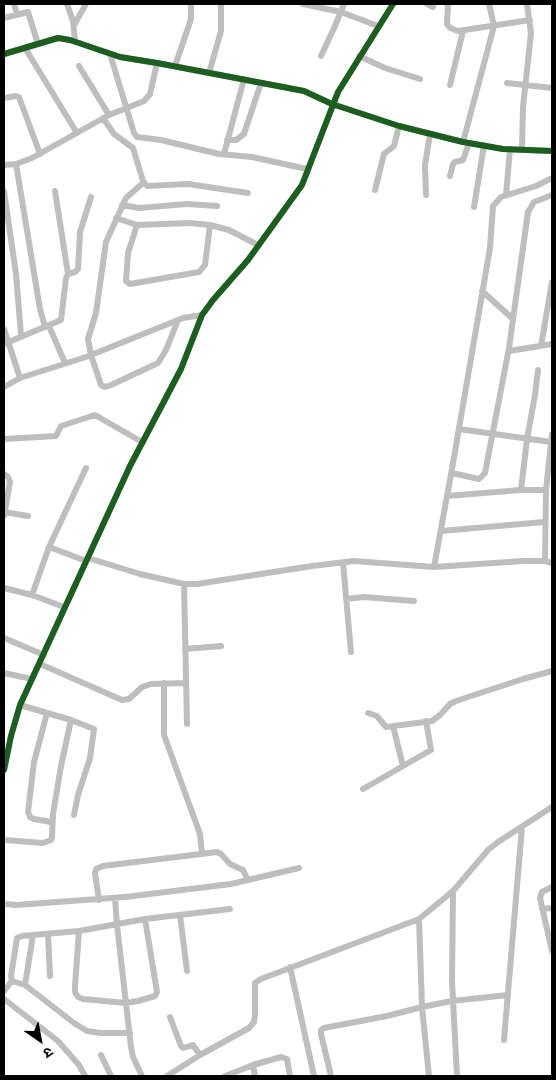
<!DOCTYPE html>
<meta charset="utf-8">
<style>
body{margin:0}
#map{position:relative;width:556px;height:1080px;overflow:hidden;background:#fff;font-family:"Exo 2","Noto Sans Devanagari",sans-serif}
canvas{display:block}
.frame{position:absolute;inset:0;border:5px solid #000;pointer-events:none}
.north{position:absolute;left:15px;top:1015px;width:50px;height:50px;-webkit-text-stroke:4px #fff;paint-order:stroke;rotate:147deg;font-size:14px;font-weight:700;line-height:20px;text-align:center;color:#000}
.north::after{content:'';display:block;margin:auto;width:18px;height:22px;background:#000;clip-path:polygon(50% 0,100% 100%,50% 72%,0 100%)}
</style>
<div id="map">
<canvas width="556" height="1080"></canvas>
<div class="frame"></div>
<div class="north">उ</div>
</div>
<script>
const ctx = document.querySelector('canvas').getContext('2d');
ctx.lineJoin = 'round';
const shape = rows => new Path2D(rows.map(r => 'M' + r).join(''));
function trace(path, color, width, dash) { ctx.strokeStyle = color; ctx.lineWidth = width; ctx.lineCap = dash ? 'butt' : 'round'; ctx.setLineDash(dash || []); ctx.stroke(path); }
trace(shape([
 [14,4,17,14],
 [67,4,73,21,75,41],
 [303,4,341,12,378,26],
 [427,4,433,7],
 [448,4,447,24,450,28,458,31,530,20],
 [4,18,28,12,38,44],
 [74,25,86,4],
 [25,48,77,133],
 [4,54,58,38,70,40,120,57,157,63,304,91,332,104,399,126,463,142,503,149,552,151],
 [110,54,134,133,137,137,161,140,219,154,252,157,307,169],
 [321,56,335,26,344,4],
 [359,56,385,68,420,79],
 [79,66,109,115],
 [175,66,189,25,191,18,191,4],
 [209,73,221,31,221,4],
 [507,83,552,88],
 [450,85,463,31],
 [4,98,16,96,19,97,40,154],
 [103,118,114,134,133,148,143,181,147,186,188,184,248,193],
 [227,140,236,140,244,134,261,83],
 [463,142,494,26,489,4],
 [522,150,523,107,531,33,527,4],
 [224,154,244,79],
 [16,164,40,309,45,327],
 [4,165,16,164,32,158,109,115,144,101,150,94,157,63],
 [450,176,453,164,455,162,463,160,469,143],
 [144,182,126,198,106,242,96,313,88,339,91,355,101,385,105,387,111,385,158,363,166,350,178,320],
 [375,190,384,154,394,146,399,126],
 [4,191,16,274,21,335],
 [55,191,68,274],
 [426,195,425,165,430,134],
 [506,195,510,149],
 [122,205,139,208,187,204,217,206],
 [474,207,484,145],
 [116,218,137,225,189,223,210,225,229,230,258,245],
 [137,225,128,253,126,281,130,284,199,272,205,265,210,225],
 [482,291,513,319],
 [49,326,65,363],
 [4,329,20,378],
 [4,344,61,320,66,278,68,274,75,272,78,269,80,232,91,197],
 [541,346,552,282],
 [509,351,552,344],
 [4,387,20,378,86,357,183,318,202,315],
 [459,429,551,442],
 [4,439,56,436,61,426,95,415,142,442],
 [452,473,479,479,485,473,509,348,528,212,534,202,552,195],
 [4,474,8,477,10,482,4,516],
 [521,490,527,439,535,395,538,370],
 [447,496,521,490,546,490],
 [4,512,28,516],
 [441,531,544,522],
 [49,547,86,561],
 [88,558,140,574,184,584,197,584,312,566,354,561,434,567,523,561,545,561,552,563],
 [545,561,546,490,552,434],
 [343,563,351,652],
 [434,567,452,469,490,248,493,206,501,197,536,186,552,178],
 [184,584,187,724],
 [4,588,32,595,64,607],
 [32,595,49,547,86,468],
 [346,599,364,597,414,601],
 [4,638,44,655],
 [185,649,221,646],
 [40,664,122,700,129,699,142,687,151,684,186,683],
 [4,673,32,679],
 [164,683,164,735,200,834,202,854],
 [20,705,71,720,94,729,90,758,78,795,74,815],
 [47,713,34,762,28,812,30,817,34,819,51,822],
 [368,713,377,716,386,727,432,721,440,715,450,704,456,701,523,679,552,671],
 [393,726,403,766],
 [4,770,11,736,20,705,130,466,181,369,202,315,213,300,248,260,302,185,338,92,393,4],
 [363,789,431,750,426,721],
 [4,840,43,843,51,840,52,837,53,814,61,766,71,720],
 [552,887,542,892,540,898,552,951],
 [453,891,452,981,457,1076],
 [115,898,117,925,131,1047,133,1057,142,1076],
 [99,900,95,873,96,869,103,866,217,852,221,854,230,864,243,870,248,880],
 [4,904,16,905,125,897,231,884,299,868],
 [542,909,552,908],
 [180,915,187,971],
 [419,919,422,1007,429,1076],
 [79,931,75,986,75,992,78,997,83,999,126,1003,138,1001,155,996,157,992,145,919],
 [48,934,50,976],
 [290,967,314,1076],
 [25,985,33,935],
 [4,991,12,981],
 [4,999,58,1041,79,1065,85,1076],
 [170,1017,181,1046,183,1048,193,1045,200,1055],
 [130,1033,101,1033,87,1031,74,1023,25,985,12,981,11,976,17,938,22,936,79,931,145,919,230,909],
 [504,1040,522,827],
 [101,1055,111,1076],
 [253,1065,255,1076],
 [167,1076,200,1055,249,1028,254,1022,255,1015,255,983,261,979,419,919,453,891,488,850,498,842,552,807],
 [225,1076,253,1065,281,1057,287,1059,290,1076],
 [331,1076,321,1034,321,1030,324,1028,387,1016,422,1007,452,1001,508,995]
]), '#bebebe', 6);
trace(shape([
 [4,54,58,38,70,40,120,57,157,63,304,91,332,104,399,126,463,142,503,149,552,151],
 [4,770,11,736,20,705,130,466,181,369,202,315,213,300,248,260,302,185,338,92,393,4]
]), '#1b5e20', 6);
</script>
